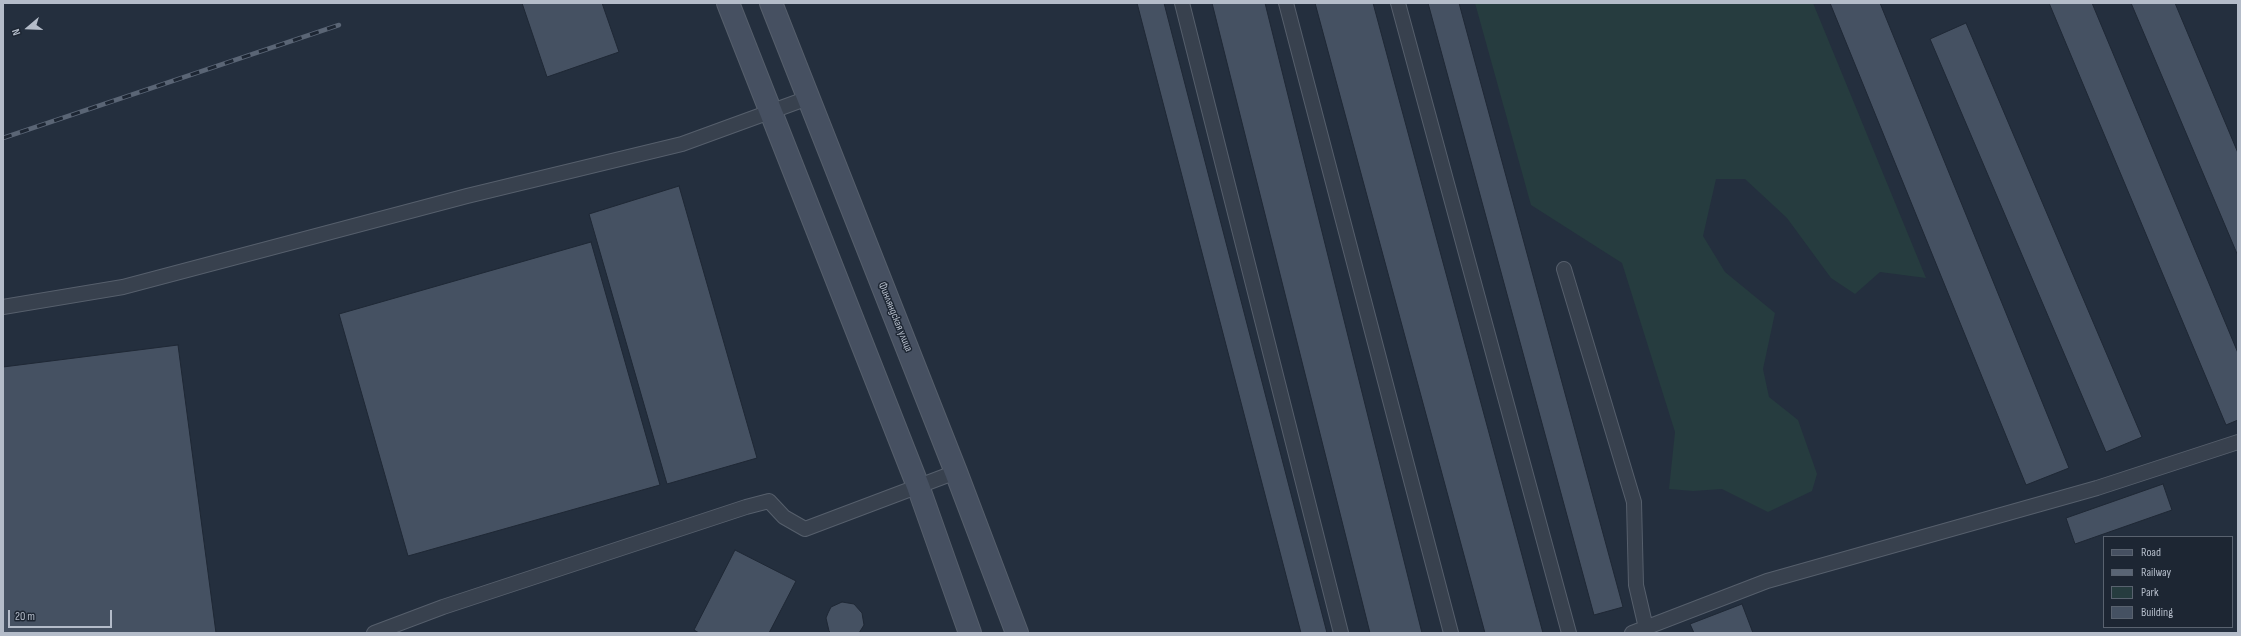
<!DOCTYPE html>
<meta charset="utf-8">
<style>
body{margin:0}
#map{position:relative;width:2241px;height:636px;overflow:hidden;background:#242f3e;font-family:"Sofia Sans Condensed",sans-serif}
canvas{display:block}
.frame{position:absolute;inset:0;border:4px solid #b4bcc9;pointer-events:none}
.legend{position:absolute;left:2103px;top:536px;width:130px;height:92px;box-sizing:border-box;background:#1d2633;border:1px solid #59626f;margin:0;padding:5px 7px;list-style:none;font-size:12px;color:#b4bcc9}
.legend li{display:flex;align-items:center;gap:8px;height:20px}
.legend b{width:20px;border:1px solid #59626f}
.north{position:absolute;left:8px;top:8px;width:40px;height:40px;-webkit-text-stroke:3px #1d2633;paint-order:stroke;rotate:251deg;font-size:11px;font-weight:700;line-height:16px;text-align:center;color:#b4bcc9}
.north::after{content:'';display:block;margin:auto;width:14px;height:18px;background:#b4bcc9;clip-path:polygon(50% 0,100% 100%,50% 72%,0 100%)}
.scale{position:absolute;left:8px;top:610px;width:104px;height:18px;box-sizing:border-box;border:2px solid #b4bcc9;border-top:0;padding-left:5px;font-size:12px;line-height:14px;white-space:nowrap;color:#b4bcc9;-webkit-text-stroke:3px #1d2633;paint-order:stroke}
</style>
<div id="map">
<canvas width="2241" height="636"></canvas>
<div class="frame"></div>
<ul class="legend">
<li><b style="height:5px;background:#465061"></b>Road</li>
<li><b style="height:5px;background:#5a6575"></b>Railway</li>
<li><b style="height:11px;background:#263c3f"></b>Park</li>
<li><b style="height:11px;background:#455162"></b>Building</li>
</ul>
<div class="north">N</div>
<div class="scale">20 m</div>
</div>
<script>
const ctx = document.querySelector('canvas').getContext('2d');
ctx.lineJoin = 'round';
function fill(path, color) { ctx.fillStyle = color; ctx.fill(path, 'evenodd'); }
const shape = rows => new Path2D(rows.map(r => 'M' + r).join(''));
function trace(path, color, width, dash) { ctx.strokeStyle = color; ctx.lineWidth = width; ctx.lineCap = dash ? 'butt' : 'round'; ctx.setLineDash(dash || []); ctx.stroke(path); }
function drawText(font, color, halo, rows, align = 'center') {
  ctx.font = font + ' "Sofia Sans Condensed",sans-serif'; ctx.lineWidth = 3; ctx.setLineDash([]); ctx.textBaseline = 'middle'; ctx.strokeStyle = halo; ctx.fillStyle = color; for (const [text, x, y, turn = 0] of rows) {
    ctx.save(); ctx.translate(x, y); ctx.rotate((+turn || 0) * Math.PI / 180); ctx.textAlign = isNaN(turn) ? turn : align; if (halo) ctx.strokeText(text, 0, 0); ctx.fillText(text, 0, 0); ctx.restore();
  }
}
fill(shape([
 [1475,3,1813,3,1926,278,1880,272,1855,294,1831,278,1787,218,1745,179,1716,179,1703,236,1725,272,1775,313,1763,369,1769,397,1798,420,1817,474,1812,491,1768,512,1722,489,1693,491,1669,489,1675,432,1622,263,1531,205]
]), '#263c3f');
const building = shape([
 [522,3,602,3,619,52,547,77,522,3],
 [1137,3,1164,3,1327,633,1301,633,1137,3],
 [1212,3,1265,3,1422,633,1370,633,1212,3],
 [1315,3,1373,3,1543,633,1485,633,1315,3],
 [1428,3,1459,3,1623,607,1594,615,1428,3],
 [1830,3,1880,3,2069,468,2026,485,1830,3],
 [2049,3,2092,3,2238,353,2238,420,2226,425,2049,3],
 [2131,3,2175,3,2238,153,2238,256,2131,3],
 [1966,23,2142,437,2106,452,1930,39,1966,23],
 [679,186,757,458,667,484,589,214,679,186],
 [591,242,660,485,408,556,339,314,591,242],
 [178,345,216,633,3,633,3,367,178,345],
 [2163,484,2172,510,2075,544,2066,518,2163,484],
 [735,550,796,581,769,633,699,633,694,630,735,550],
 [842,602,854,604,862,613,864,625,859,633,831,633,829,631,826,618,828,613,831,607,842,602],
 [1742,604,1753,633,1694,633,1690,624,1742,604]
]);
fill(building, '#455162');
trace(building, '#1f2835', 1);
const lane = shape([
 [1182,3,1341,633],
 [1286,3,1451,633],
 [1398,3,1569,633],
 [1564,269,1634,502,1636,585,1646,628],
 [3,307,123,287,467,196,682,144,808,98],
 [374,633,443,607,746,507,769,501,784,517,805,529,956,472],
 [1632,633,1767,581,2097,488,2238,442]
]);
const secondary = shape([
 [728,3,918,486,970,633],
 [771,3,956,472,1017,633]
]);
trace(lane, '#565f6c', 16);
trace(secondary, '#565f6c', 24);
trace(lane, '#38414e', 14);
trace(secondary, '#465061', 22);
const rail = shape([
 [3,138,339,25]
]);
trace(rail, '#5a6575', 4.5);
trace(rail, '#1d2633', 3, [9]);
drawText('11px', '#b4bcc9', '#1d2633', [
 ["Финляндская улица",895,317,68]
]);
</script>
